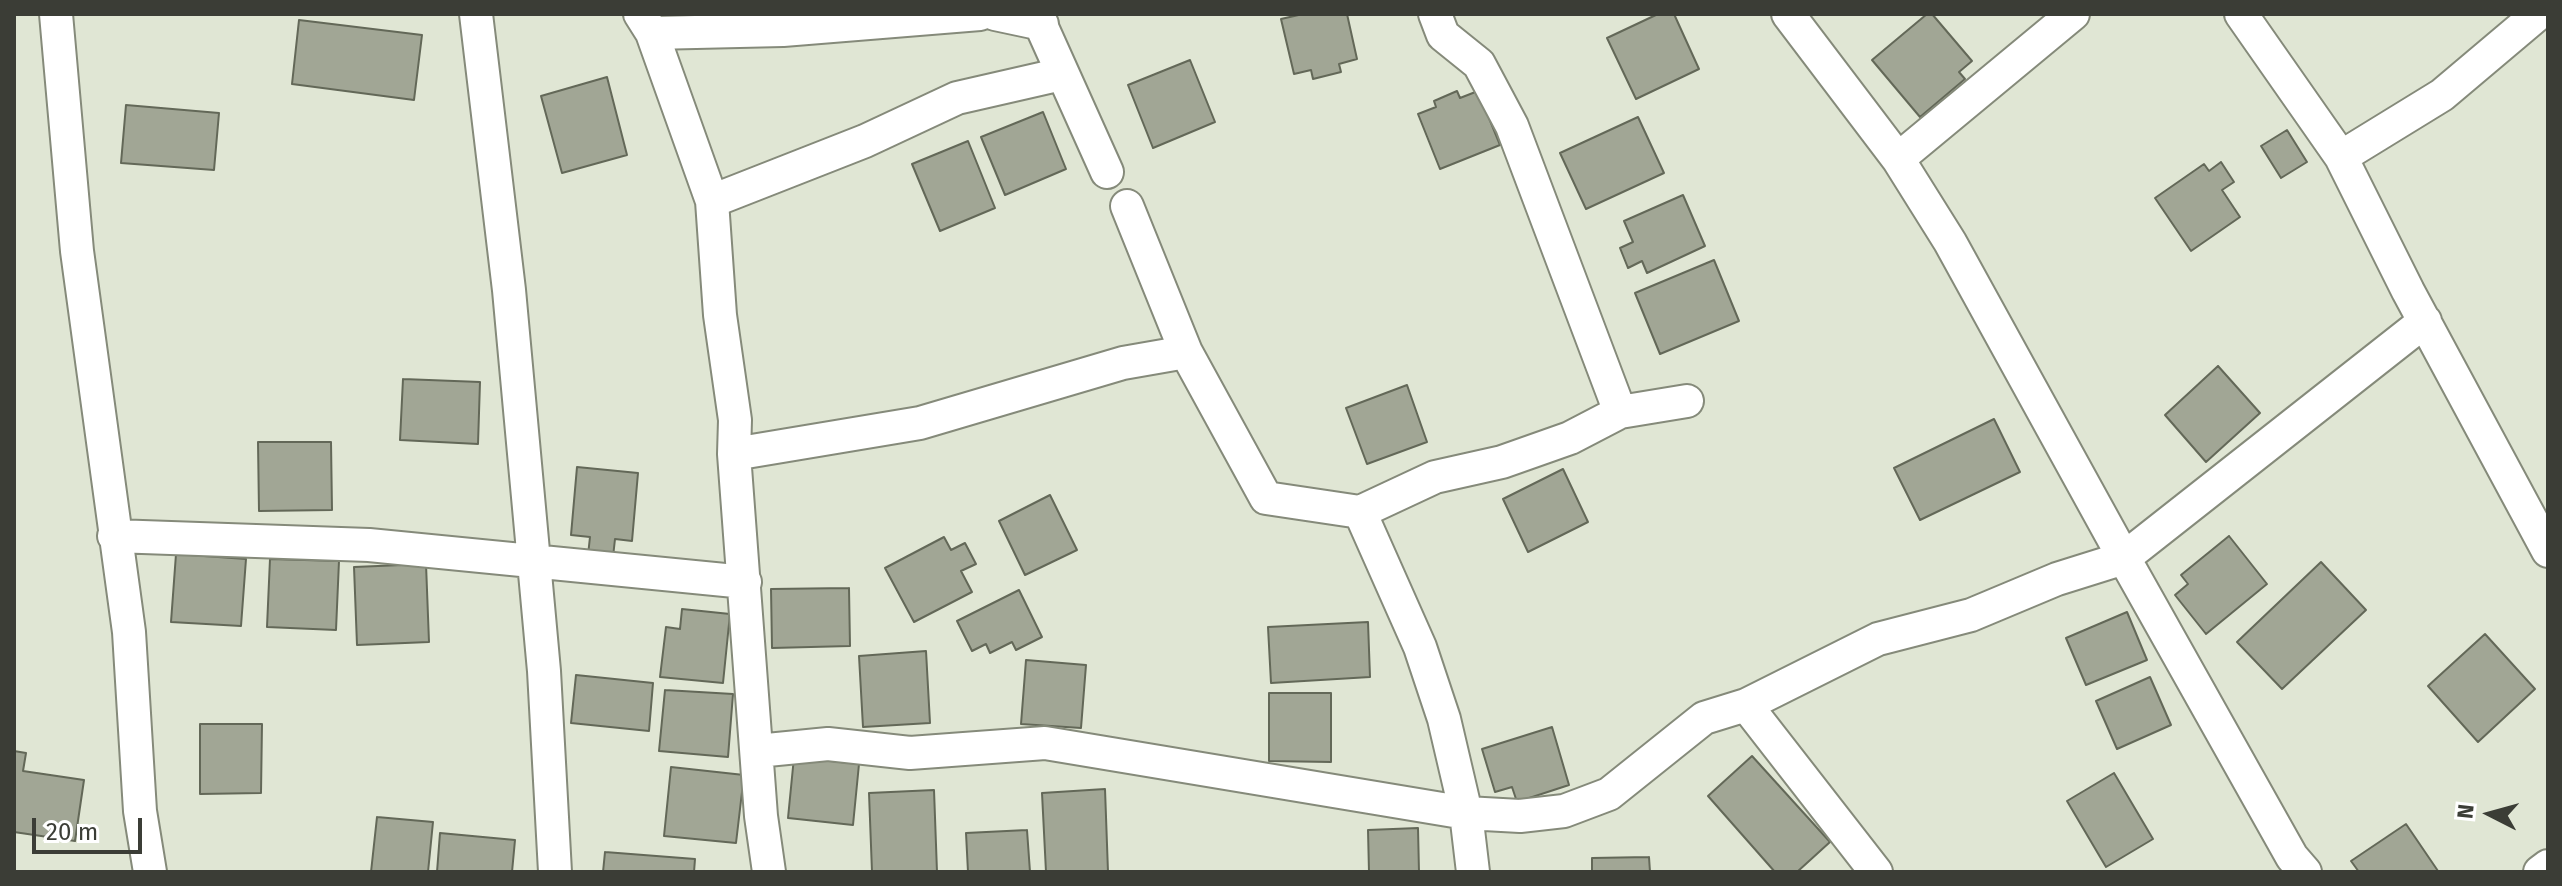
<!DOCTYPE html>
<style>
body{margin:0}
#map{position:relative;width:2562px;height:886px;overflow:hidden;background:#e0e6d4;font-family:"Fira Sans",sans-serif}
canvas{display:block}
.frame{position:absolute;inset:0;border:16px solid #3b3d36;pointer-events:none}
.north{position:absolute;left:2450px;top:774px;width:80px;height:80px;-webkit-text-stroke:6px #fff;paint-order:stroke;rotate:276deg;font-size:22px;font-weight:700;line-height:32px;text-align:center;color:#3b3d36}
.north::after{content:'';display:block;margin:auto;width:28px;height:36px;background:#3b3d36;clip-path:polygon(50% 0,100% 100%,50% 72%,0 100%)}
.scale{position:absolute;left:32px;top:818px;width:110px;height:36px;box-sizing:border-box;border:4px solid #3b3d36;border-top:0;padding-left:10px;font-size:24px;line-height:28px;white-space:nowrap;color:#3b3d36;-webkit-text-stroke:6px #fff;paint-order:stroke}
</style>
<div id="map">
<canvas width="2562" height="886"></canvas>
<div class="frame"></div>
<div class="north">N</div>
<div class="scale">20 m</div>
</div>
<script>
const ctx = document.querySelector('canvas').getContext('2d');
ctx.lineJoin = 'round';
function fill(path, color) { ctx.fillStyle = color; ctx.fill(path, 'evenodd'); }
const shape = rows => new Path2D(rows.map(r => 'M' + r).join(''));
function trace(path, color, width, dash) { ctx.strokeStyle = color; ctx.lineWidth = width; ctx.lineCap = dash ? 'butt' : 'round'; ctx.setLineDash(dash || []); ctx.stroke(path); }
const building = shape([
 [1303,14,1347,14,1357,59,1339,64,1341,72,1313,79,1311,70,1294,74,1281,19,1303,14],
 [1658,14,1674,14,1699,69,1636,99,1607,38,1658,14],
 [1927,14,1932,14,1972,61,1959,72,1965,79,1920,117,1872,60,1927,14],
 [299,20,422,35,414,100,292,84,299,20],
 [1190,60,1215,122,1153,148,1128,85,1190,60],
 [607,77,627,155,562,173,541,96,607,77],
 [1457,91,1460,98,1478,91,1500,145,1440,169,1418,114,1436,107,1434,101,1457,91],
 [126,105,219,113,214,170,121,163,126,105],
 [1043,112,1066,169,1005,195,981,137,1043,112],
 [1638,117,1664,173,1586,209,1560,153,1638,117],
 [2287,130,2307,162,2281,178,2261,146,2287,130],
 [968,141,995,208,940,231,912,164,968,141],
 [2221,162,2234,182,2222,190,2240,217,2191,251,2155,198,2204,164,2209,171,2221,162],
 [1683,195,1705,246,1647,273,1642,261,1628,268,1620,248,1633,242,1624,221,1683,195],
 [1714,260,1739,321,1660,354,1635,293,1714,260],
 [2218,366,2260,413,2206,462,2165,415,2218,366],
 [403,379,480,382,478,444,400,440,403,379],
 [1407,385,1427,442,1367,464,1346,408,1407,385],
 [1994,419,2020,472,1920,520,1894,468,1994,419],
 [258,442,331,442,332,510,259,511,258,442],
 [577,467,638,473,632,541,615,539,613,557,588,555,590,537,571,535,577,467],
 [1563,469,1588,522,1528,552,1503,499,1563,469],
 [1050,495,1077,550,1025,575,999,521,1050,495],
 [2229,536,2267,584,2206,634,2175,595,2188,584,2181,575,2229,536],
 [944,537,951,550,965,543,976,564,961,571,972,592,914,622,885,568,944,537],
 [176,554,246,559,241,626,171,622,176,554],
 [270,559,339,561,336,630,267,627,270,559],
 [2321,562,2366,610,2282,689,2237,642,2321,562],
 [426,564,429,642,357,645,354,567,426,564],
 [849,588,850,646,772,648,771,589,849,588],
 [1019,590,1042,637,1016,650,1012,642,990,653,986,644,972,651,957,621,1019,590],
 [682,609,730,614,723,683,660,677,666,627,680,629,682,609],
 [2127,612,2147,660,2086,685,2066,638,2127,612],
 [1368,622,1370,677,1271,683,1268,627,1368,622],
 [2485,634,2535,689,2478,742,2428,686,2485,634],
 [926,651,930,723,863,727,859,656,926,651],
 [1026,660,1086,665,1081,728,1021,724,1026,660],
 [576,675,653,683,649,731,571,723,576,675],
 [2150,677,2171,725,2117,749,2096,701,2150,677],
 [665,690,733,694,728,757,659,751,665,690],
 [1269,693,1331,693,1331,762,1269,761,1269,693],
 [200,724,262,724,261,793,200,794,200,724],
 [1552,727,1569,785,1517,802,1512,787,1495,792,1482,749,1552,727],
 [14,751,26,753,23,771,84,780,75,841,14,832,14,751],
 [1752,756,1830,842,1797,872,1775,872,1708,796,1752,756],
 [794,757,859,764,853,825,788,818,794,757],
 [671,767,744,775,736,843,664,836,671,767],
 [2114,773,2153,839,2106,867,2067,801,2114,773],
 [1105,789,1108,872,1046,872,1042,793,1105,789],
 [934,790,937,872,872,872,869,793,934,790],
 [377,817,433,822,428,872,371,872,377,817],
 [2406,824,2438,871,2359,872,2351,861,2406,824],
 [1418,828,1419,872,1369,872,1368,830,1418,828],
 [1027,830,1030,872,968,872,966,833,1027,830],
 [440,833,515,840,512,872,437,872,440,833],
 [605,852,695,859,694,872,603,872,605,852],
 [1649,857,1650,872,1592,872,1592,858,1649,857]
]);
fill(building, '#a1a695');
trace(building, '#636858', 2);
const street = shape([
 [56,14,77,251,129,632,140,811,150,872],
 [476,14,509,290,544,671,555,872],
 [640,14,652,33,712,201,720,315,735,420,734,454,761,816,769,872],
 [995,14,1042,24],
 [1036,14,1107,172],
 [1435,14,1443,35,1479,64,1512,126,1620,412],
 [1788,14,1898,159,1950,242,2124,558,2292,857,2305,872],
 [2241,14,2341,157,2408,291,2548,551],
 [652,33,783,30,980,14],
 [2341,157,2442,95,2538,14],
 [1898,159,2073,14],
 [712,201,865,141,957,98,1062,74],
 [1127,206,1186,352,1266,498,1360,512,1420,647,1444,719,1466,813,1473,872],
 [734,454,920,423,1123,363,1186,352],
 [1360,512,1435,477,1502,462,1570,438,1620,412,1687,401],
 [114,536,369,545,745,582],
 [1746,705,1876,872],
 [757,751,828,744,910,753,1045,743,1466,813,1520,816,1564,811,1609,794,1704,718,1746,705,1878,639,1971,615,2057,579,2124,558,2425,321],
 [2540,872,2548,866]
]);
trace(street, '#858a7a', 36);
trace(street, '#fff', 32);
</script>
